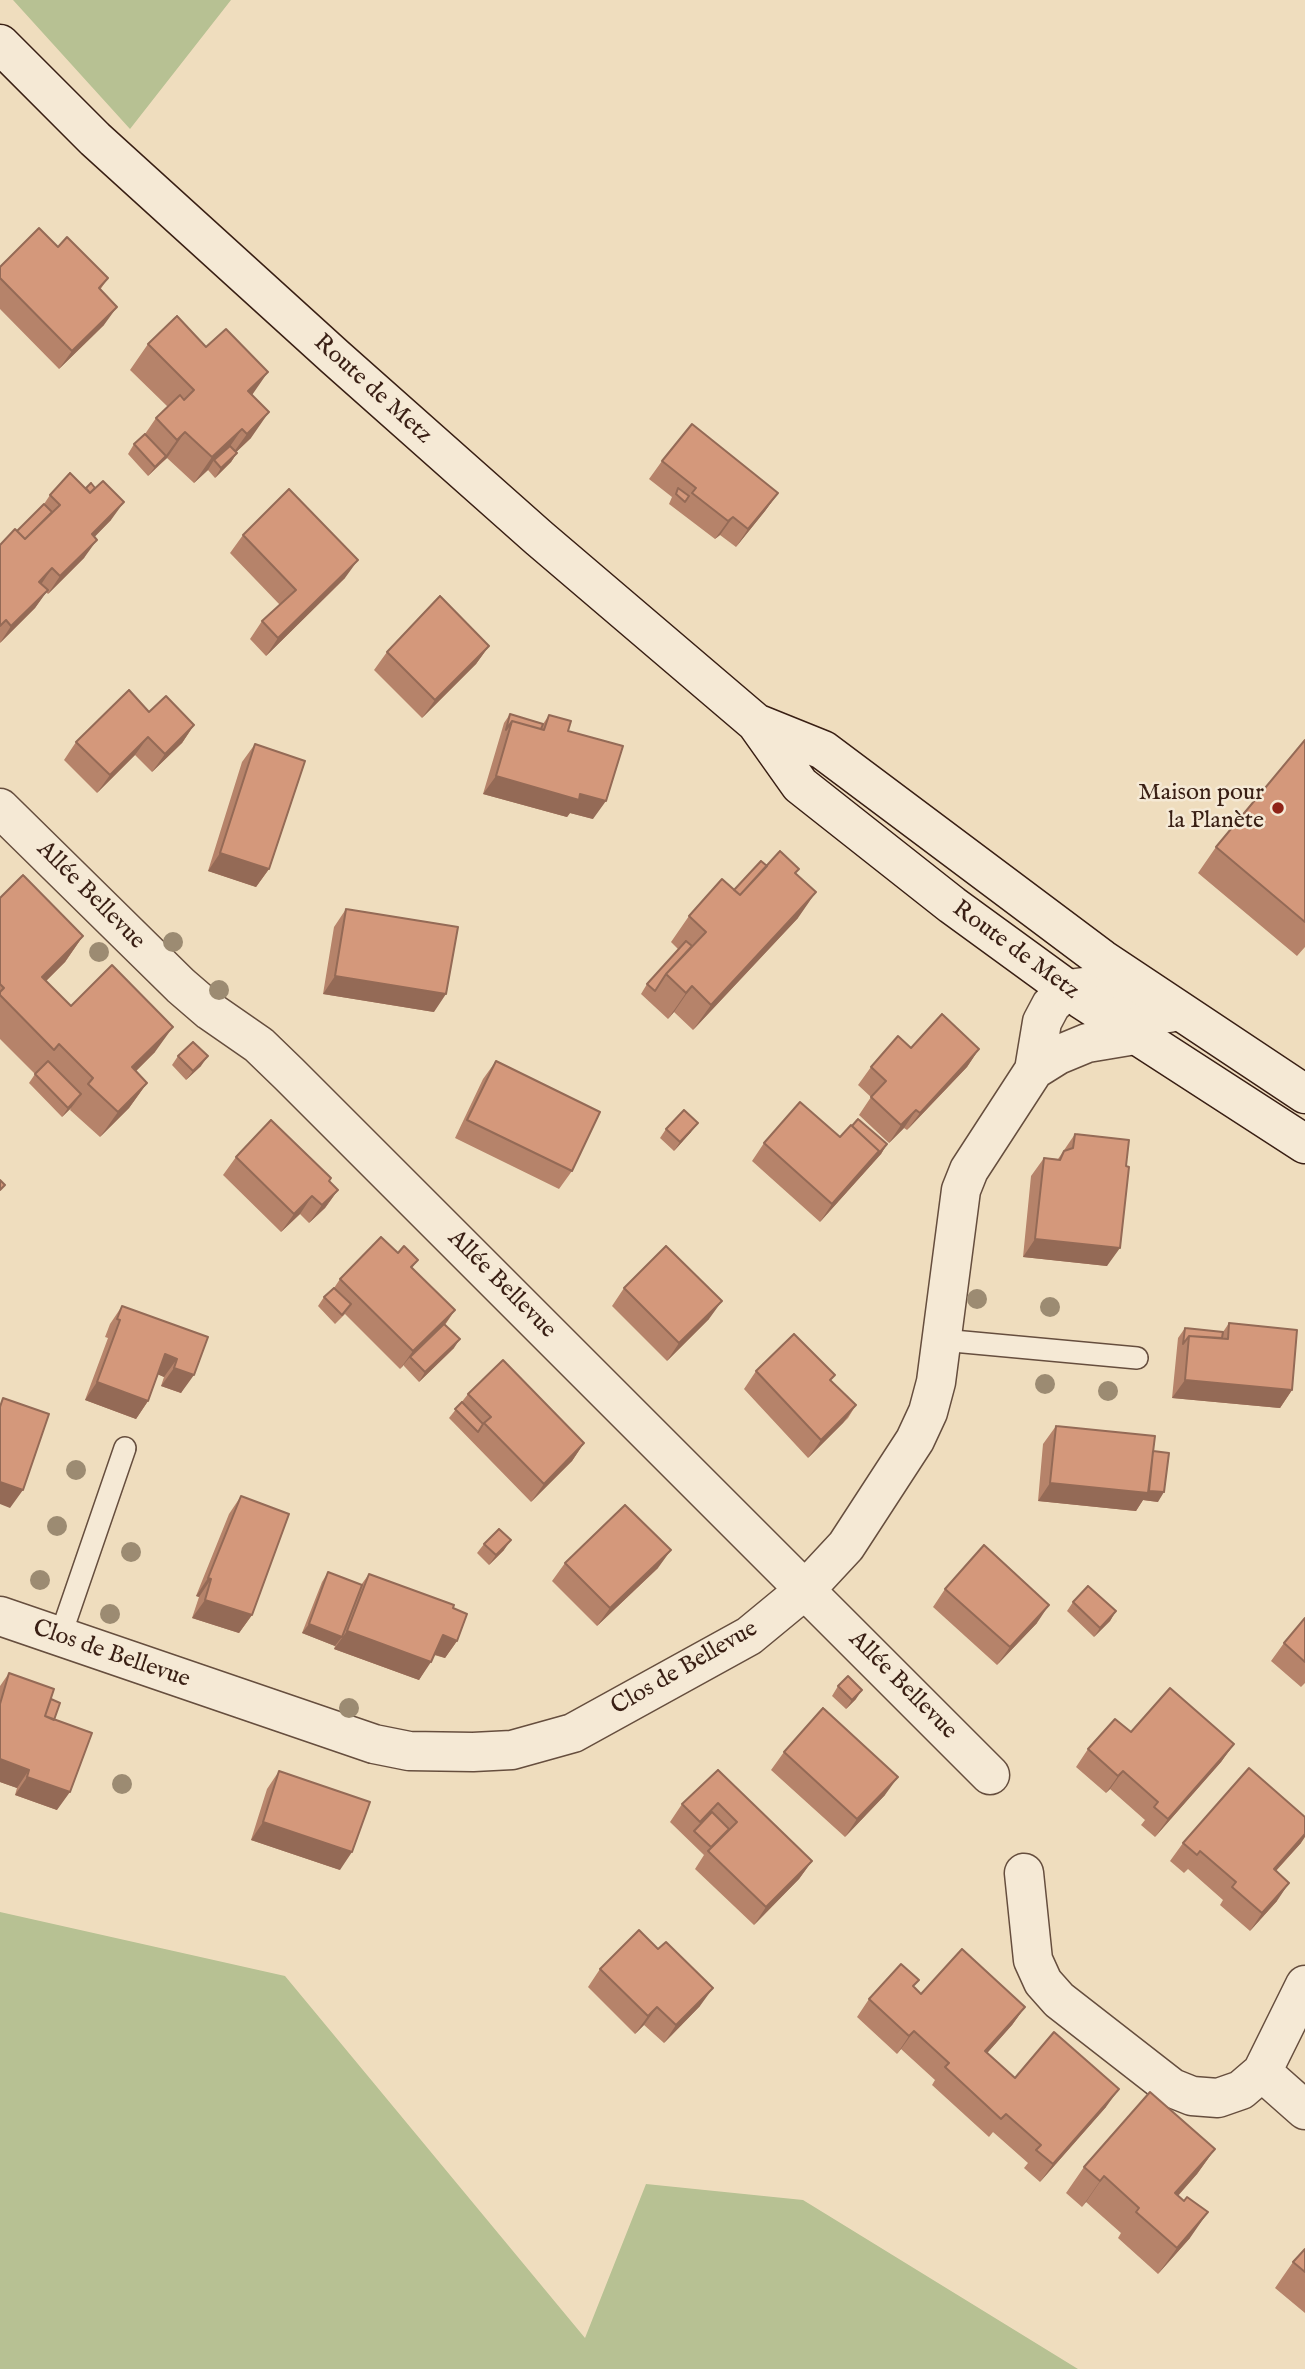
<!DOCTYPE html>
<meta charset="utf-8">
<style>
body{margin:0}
canvas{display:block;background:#efddbe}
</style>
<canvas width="1305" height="2369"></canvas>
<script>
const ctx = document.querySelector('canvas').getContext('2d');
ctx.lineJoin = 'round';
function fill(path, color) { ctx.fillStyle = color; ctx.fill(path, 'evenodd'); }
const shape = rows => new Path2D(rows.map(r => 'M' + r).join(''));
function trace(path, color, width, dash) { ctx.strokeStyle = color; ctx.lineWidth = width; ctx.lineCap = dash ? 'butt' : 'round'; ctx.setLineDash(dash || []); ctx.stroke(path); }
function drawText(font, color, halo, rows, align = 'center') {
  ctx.font = font + ' "IM FELL English",serif'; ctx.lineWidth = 5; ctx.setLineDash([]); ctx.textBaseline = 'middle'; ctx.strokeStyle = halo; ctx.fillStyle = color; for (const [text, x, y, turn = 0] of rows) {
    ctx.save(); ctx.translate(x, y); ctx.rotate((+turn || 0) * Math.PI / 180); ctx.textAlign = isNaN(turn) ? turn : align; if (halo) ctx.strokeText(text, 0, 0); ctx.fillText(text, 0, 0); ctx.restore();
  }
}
fill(shape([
 [13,0,231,0,130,129],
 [0,1912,285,1976,585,2338,646,2184,803,2200,1078,2369,0,2369]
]), '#b7c193');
const service = shape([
 [942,1340,1137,1358],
 [60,1637,125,1448]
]);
const minor = shape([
 [0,808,181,986,210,1011,259,1045,289,1074,990,1775],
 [1034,1070,1042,1022,1051,1005,1068,989],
 [0,1616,374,1744,409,1751,473,1752,512,1750,573,1733,749,1636,806,1589,846,1546,915,1440,928,1412,936,1382,961,1190,969,1170,1034,1070,1058,1055,1087,1043,1135,1035],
 [1024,1873,1033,1960,1043,1982,1059,2000,1172,2088,1192,2096,1218,2098,1241,2090,1262,2072,1305,1985],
 [1262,2072,1305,2110]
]);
const tertiary = shape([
 [1068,989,1099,985,1146,1017,1179,1011]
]);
const secondary = shape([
 [0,44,95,139,335,357,539,538,756,723,800,785,952,905,1081,999,1305,1144],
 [756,723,823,750,1102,959,1305,1094]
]);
trace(service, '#664e3e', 24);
trace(minor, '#664e3e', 41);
trace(tertiary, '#664e3e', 41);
trace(secondary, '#391f14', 41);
trace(service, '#f5e9d5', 21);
trace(minor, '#f5e9d5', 38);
trace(tertiary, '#f5e9d5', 38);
trace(secondary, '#f5e9d5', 38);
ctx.fillStyle = '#9c8b72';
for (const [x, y] of [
 [173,942],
 [99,952],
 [219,990],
 [977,1299],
 [1050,1307],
 [1045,1384],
 [1108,1391],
 [76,1470],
 [57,1526],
 [131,1552],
 [40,1580],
 [110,1614],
 [349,1708],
 [122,1784]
]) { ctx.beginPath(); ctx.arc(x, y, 10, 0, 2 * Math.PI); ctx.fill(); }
fill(shape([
 [58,247,108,278,100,290,104,325,59,369,0,309,0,267],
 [148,344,252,395,251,438,236,452,237,453,231,462,215,478,208,470,194,483,167,458,148,476,128,454,134,444,145,434,156,418,168,407,130,370],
 [662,461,778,493,765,511,736,547,720,535,715,539,669,504,672,497,649,479],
 [50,495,111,520,94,537,84,558,48,594,46,592,35,608,0,643,0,545,17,531,44,504],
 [243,535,345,578,266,656,250,639,262,621,280,605,230,553],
 [489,646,476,664,422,718,374,670,387,652],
 [149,712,194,725,182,743,152,772,135,755,97,793,64,760,76,742],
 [510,714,543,724,549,715,568,731,593,819,570,813,567,817,483,794,504,723],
 [1305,740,1305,947,1297,956,1198,873,1216,847],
 [255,744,269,869,256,887,208,871,242,762],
 [767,866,796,874,798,918,693,1030,674,1012,668,1019,641,994,647,984,679,950,671,942,689,916,734,890],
 [0,898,83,936,65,962,46,981,71,1006,155,1052,136,1071,147,1083,129,1108,100,1137,70,1110,71,1108,62,1117,29,1083,35,1074,0,1039],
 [346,909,434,1012,323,994,334,927],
 [911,1048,979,1049,967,1067,907,1130,904,1128,889,1143,859,1115,871,1097,858,1085,871,1067],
 [178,1056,201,1066,186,1080,172,1065],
 [496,1061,572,1171,559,1189,455,1138,483,1079],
 [666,1129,691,1132,674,1151,660,1138],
 [1075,1134,1126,1166,1107,1266,1023,1257,1031,1176,1044,1158,1058,1159],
 [840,1137,887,1144,881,1154,820,1222,752,1161,764,1143],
 [236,1157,338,1190,325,1208,309,1223,300,1214,281,1232,223,1175],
 [398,1253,418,1260,412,1268,455,1310,445,1325,454,1348,419,1382,404,1366,404,1365,400,1369,345,1314,335,1324,318,1306,324,1297,334,1288,340,1279],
 [624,1288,709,1319,667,1361,612,1306],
 [122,1306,208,1337,181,1393,161,1386,164,1377,158,1374,148,1401,136,1419,85,1400,108,1338,105,1337,110,1324],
 [1229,1323,1292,1390,1280,1408,1172,1398,1178,1338,1185,1328,1223,1332],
 [756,1371,831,1381,856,1405,848,1418,808,1458,744,1389],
 [468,1394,584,1443,572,1461,531,1502,449,1418],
 [1056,1426,1153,1451,1158,1502,1143,1500,1136,1511,1038,1501,1043,1444],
 [241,1496,252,1615,239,1633,192,1618,199,1597,196,1596,229,1514],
 [484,1544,504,1550,489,1565,477,1553],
 [565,1563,658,1568,597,1626,552,1581],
 [328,1572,361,1585,369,1574,453,1608,457,1641,445,1658,434,1655,419,1680,334,1649,335,1646,302,1633,322,1582],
 [945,1589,1037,1623,997,1665,933,1607],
 [1073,1602,1116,1611,1110,1621,1094,1637,1067,1611],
 [1305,1618,1305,1683,1301,1687,1271,1661,1284,1643],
 [9,1673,51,1699,54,1720,57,1810,15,1795,17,1788,0,1782,0,1686],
 [838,1686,856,1699,846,1709,832,1696],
 [1131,1732,1234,1744,1221,1762,1155,1837,1141,1825,1145,1820,1110,1789,1106,1793,1076,1767,1088,1749],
 [784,1752,885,1795,845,1837,771,1770],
 [718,1770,812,1861,799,1879,754,1925,695,1869,704,1855,670,1822,682,1804],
 [279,1771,340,1870,251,1840,267,1789],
 [1183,1843,1301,1843,1276,1871,1277,1901,1250,1931,1220,1905,1223,1900,1188,1869,1184,1873,1170,1861],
 [600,1969,700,2006,664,2043,644,2025,635,2034,588,1987],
 [914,1987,921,1994,1025,2007,1012,2025,987,2053,1015,2078,1106,2107,1040,2182,1024,2168,1028,2163,993,2132,989,2137,932,2085,935,2080,901,2049,897,2054,857,2017,869,1999],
 [1215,2149,1197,2174,1178,2196,1190,2238,1158,2274,1118,2238,1121,2233,1086,2202,1082,2207,1066,2193,1084,2167],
 [1305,2249,1305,2313,1275,2288,1293,2262]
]), '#b6836a');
fill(shape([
 [117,307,104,325,59,369,72,351],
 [268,372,250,398,248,391],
 [269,412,251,438,228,460,247,434],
 [242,429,224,455,214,460,208,470,194,483,212,457],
 [185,432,167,458,159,465,177,440],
 [237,453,231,462,215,478,221,468],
 [166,456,159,465,148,476,155,467],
 [778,493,765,511,736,547,748,529],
 [124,502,111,520,80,552,92,534],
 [733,517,720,535,715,539,728,521],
 [97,540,84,558,48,594,60,576],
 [358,560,345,578,266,656,278,638],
 [52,568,40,586,39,582],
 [48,590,35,608,0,643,11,626],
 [489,646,476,664,422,718,435,700],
 [194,725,182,743,152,772,165,754],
 [148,737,135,755,97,793,110,775],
 [496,776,580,794,606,801,593,819,570,813,567,817,483,794],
 [220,853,269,869,256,887,208,871],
 [816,892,798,918,693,1030,711,1005],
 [83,936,65,962,24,1003,42,977],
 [335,976,446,994,434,1012,323,994],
 [692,986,674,1012,668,1019,686,993],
 [173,1027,155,1052,122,1085,132,1067],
 [979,1049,967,1067,907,1130,920,1113],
 [208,1056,201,1066,186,1080,193,1071],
 [147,1083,129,1108,100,1137,118,1112],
 [78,1099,71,1108,62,1117,68,1108],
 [916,1110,904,1128,889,1143,901,1125],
 [698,1123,691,1132,674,1151,680,1142],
 [887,1144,881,1154,820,1222,832,1204,879,1151],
 [338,1190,325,1208,309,1223,322,1205],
 [312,1196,300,1214,281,1232,294,1214],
 [1035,1239,1120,1248,1107,1266,1023,1257],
 [722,1301,709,1319,667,1361,679,1343],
 [455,1310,442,1328,410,1357,400,1369,413,1351],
 [460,1339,454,1348,419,1382,425,1372],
 [165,1354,177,1359,164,1377,152,1372],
 [174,1368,194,1375,181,1393,161,1386],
 [1185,1380,1292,1390,1280,1408,1172,1398],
 [97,1382,148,1401,136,1419,85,1400],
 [856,1405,843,1423,808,1458,821,1440],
 [584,1443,572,1461,531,1502,544,1484],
 [0,1482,23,1490,10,1508,0,1504],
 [1050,1483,1143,1490,1164,1492,1158,1502,1143,1500,1136,1511,1038,1501],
 [511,1540,504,1550,489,1565,496,1555],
 [671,1550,658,1568,597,1626,610,1608],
 [208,1578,211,1579,199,1597,196,1596],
 [205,1600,252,1615,239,1633,192,1618],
 [1049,1605,1037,1623,997,1665,1010,1647],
 [1116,1611,1110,1621,1094,1637,1100,1628],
 [309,1624,342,1637,335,1646,302,1633],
 [347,1631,431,1662,419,1680,334,1649],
 [443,1635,457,1641,445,1658,430,1653],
 [862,1690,856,1699,846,1709,852,1700],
 [1234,1744,1221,1762,1155,1837,1168,1819],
 [0,1759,29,1770,17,1788,0,1782],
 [1123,1771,1110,1789,1106,1793,1118,1776],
 [27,1777,70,1792,57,1810,15,1795],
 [898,1777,885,1795,845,1837,857,1819],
 [263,1822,352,1852,340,1870,251,1840],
 [1305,1834,1305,1837,1301,1843,1261,1887,1274,1869],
 [812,1861,799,1879,754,1925,766,1907],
 [1289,1883,1277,1901,1250,1931,1262,1913],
 [713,1988,700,2006,664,2043,676,2025],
 [657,2007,644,2025,635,2034,648,2016],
 [1025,2007,1012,2025,973,2069,985,2051],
 [914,2031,901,2049,897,2054,909,2036],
 [1119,2089,1106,2107,1040,2182,1053,2164],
 [1215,2149,1197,2174,1157,2219,1175,2193],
 [1104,2176,1086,2202,1082,2207,1100,2181],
 [1208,2212,1190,2238,1158,2274,1177,2248]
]), '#946a56');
const building = shape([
 [39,228,58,247,67,237,108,278,99,288,117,307,72,351,0,278,0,267,39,228],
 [177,316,206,347,226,329,268,372,248,391,269,412,247,434,242,429,212,457,185,432,177,440,156,418,180,395,184,400,194,390,148,344,177,316],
 [692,424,778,493,748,529,733,517,728,521,692,493,696,488,662,461,692,424],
 [145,434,166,456,155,467,134,444,145,434],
 [230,446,237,453,221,468,214,460,230,446],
 [70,473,90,493,103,481,124,502,92,534,97,540,60,576,52,568,39,582,48,590,11,626,6,620,0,626,0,545,15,529,25,539,60,505,50,495,70,473],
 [91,483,95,488,90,493,86,488,91,483],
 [678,488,689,496,685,502,676,494,678,488],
 [289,489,358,560,278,638,262,621,296,590,243,535,289,489],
 [44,504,52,512,25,539,17,531,44,504],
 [440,596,489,646,435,700,387,652,440,596],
 [129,690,149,712,166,696,194,725,165,754,148,737,110,775,76,742,129,690],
 [510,714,543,724,541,729,512,721,506,730,510,714],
 [549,715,571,721,568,731,623,746,606,801,580,794,579,800,496,776,512,721,544,730,549,715],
 [1305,740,1305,922,1216,847,1305,740],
 [255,744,305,761,269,869,220,853,255,744],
 [780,851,799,869,795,873,816,892,711,1005,692,986,686,993,666,974,706,932,689,916,722,879,740,895,780,851],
 [761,861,767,866,740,895,734,890,761,861],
 [23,875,83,936,42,977,71,1006,112,965,173,1027,132,1067,147,1083,118,1112,88,1084,93,1078,59,1044,54,1050,0,995,0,992,4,988,0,984,0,898,23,875],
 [346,909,458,927,446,994,335,976,346,909],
 [686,941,692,946,666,974,655,991,647,984,686,941],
 [942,1014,979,1049,920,1113,916,1110,901,1125,871,1097,886,1081,871,1067,898,1036,911,1048,942,1014],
 [193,1042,208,1056,193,1071,178,1056,193,1042],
 [48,1061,81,1094,68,1108,35,1074,48,1061],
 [496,1061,600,1112,572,1171,467,1120,496,1061],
 [800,1102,840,1137,851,1125,879,1151,832,1204,764,1143,800,1102],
 [684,1110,698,1123,680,1142,666,1129,684,1110],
 [858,1119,887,1144,873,1160,879,1151,852,1126,858,1119],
 [271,1120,331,1178,329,1181,338,1190,322,1205,312,1196,294,1214,236,1157,271,1120],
 [1075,1134,1129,1140,1126,1166,1129,1167,1120,1248,1035,1239,1044,1158,1060,1160,1064,1151,1073,1148,1075,1134],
 [0,1180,5,1185,0,1190,0,1180],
 [381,1237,398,1253,404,1246,418,1260,411,1267,455,1310,413,1351,340,1279,381,1237],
 [666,1246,722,1301,679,1343,624,1288,666,1246],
 [334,1288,351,1304,342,1315,324,1297,334,1288],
 [122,1306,208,1337,194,1375,174,1368,177,1359,165,1354,148,1401,97,1382,120,1320,117,1319,122,1306],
 [1229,1323,1297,1330,1292,1390,1185,1380,1189,1336,1228,1339,1229,1323],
 [444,1324,460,1339,425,1372,410,1357,444,1324],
 [1185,1328,1223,1332,1222,1338,1189,1336,1183,1344,1185,1328],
 [794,1334,835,1375,830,1380,856,1405,821,1440,756,1371,794,1334],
 [503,1360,584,1443,544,1484,484,1423,491,1417,468,1394,503,1360],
 [3,1398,49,1414,23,1490,0,1482,0,1407,3,1398],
 [462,1402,483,1424,478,1432,455,1409,462,1402],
 [1056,1426,1155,1436,1148,1493,1050,1483,1056,1426],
 [1153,1451,1169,1453,1164,1492,1149,1491,1153,1451],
 [241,1496,289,1514,252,1615,205,1600,211,1579,208,1578,241,1496],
 [625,1505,671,1550,610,1608,565,1563,625,1505],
 [499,1529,511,1540,496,1555,484,1544,499,1529],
 [984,1545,1049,1605,1010,1647,945,1589,984,1545],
 [328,1572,362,1585,342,1637,309,1624,328,1572],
 [369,1574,454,1605,453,1608,467,1614,457,1641,443,1635,431,1662,347,1631,369,1574],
 [1088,1586,1116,1611,1100,1628,1073,1602,1088,1586],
 [1305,1618,1305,1662,1284,1643,1305,1618],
 [9,1673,54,1689,45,1716,92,1733,70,1792,27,1777,29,1770,0,1759,0,1704,9,1673],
 [848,1676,862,1690,852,1700,838,1686,848,1676],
 [1170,1688,1234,1744,1168,1819,1154,1807,1158,1802,1123,1771,1118,1776,1088,1749,1115,1719,1131,1732,1170,1688],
 [51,1699,60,1703,54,1720,45,1716,51,1699],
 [823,1708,898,1777,857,1819,784,1752,823,1708],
 [1249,1768,1305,1817,1305,1834,1274,1869,1289,1883,1262,1913,1232,1887,1236,1882,1200,1851,1197,1855,1183,1843,1249,1768],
 [718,1770,812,1861,766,1907,708,1851,737,1822,718,1803,700,1822,682,1804,718,1770],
 [279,1771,370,1802,352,1852,263,1822,279,1771],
 [712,1812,729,1829,711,1847,694,1831,712,1812],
 [639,1930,658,1949,666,1942,713,1988,676,2025,657,2007,648,2016,600,1969,639,1930],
 [962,1949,1025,2007,985,2051,1015,2078,1054,2032,1119,2089,1053,2164,1036,2150,1041,2145,1006,2114,1001,2119,945,2067,949,2063,914,2031,909,2036,869,1999,901,1964,919,1980,913,1986,921,1994,962,1949],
 [1150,2092,1215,2149,1175,2193,1184,2201,1187,2197,1208,2212,1177,2248,1136,2212,1139,2208,1104,2176,1100,2181,1084,2167,1150,2092],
 [1305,2249,1305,2272,1293,2262,1305,2249]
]);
fill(building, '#d4987b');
trace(building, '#946a56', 2);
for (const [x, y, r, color] of [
 [1278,808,7,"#8f2418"]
]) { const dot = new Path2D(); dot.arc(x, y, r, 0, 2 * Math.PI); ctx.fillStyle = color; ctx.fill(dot); trace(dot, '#f5e9d5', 2.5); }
drawText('24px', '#391f14', '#f5e9d5', [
 ["Route de Metz",372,390,42],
 ["Allée Bellevue",90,896,45],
 ["Route de Metz",1015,951,36],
 ["Allée Bellevue",501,1285,45],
 ["Clos de Bellevue",111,1655,19],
 ["Clos de Bellevue",685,1669,-30],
 ["Allée Bellevue",902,1686,45]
]);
drawText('24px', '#391f14', '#f5e9d5', [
 ["Maison pour",1264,794],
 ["la Planète",1264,822]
], 'right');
</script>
